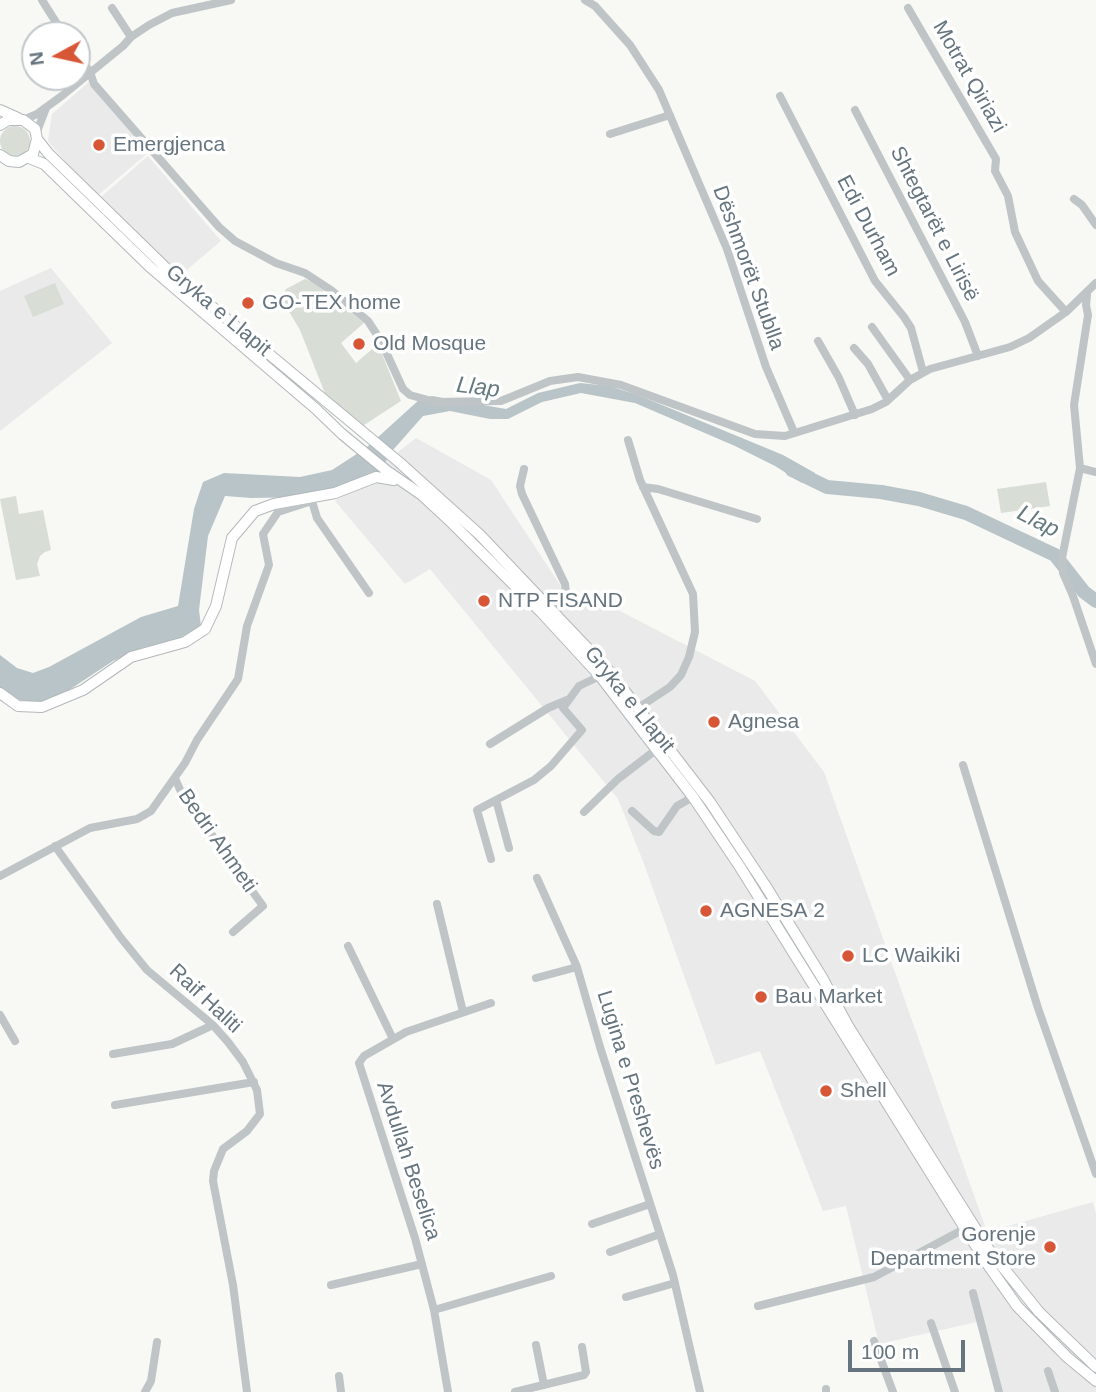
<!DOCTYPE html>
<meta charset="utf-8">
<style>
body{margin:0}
#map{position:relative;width:1096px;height:1392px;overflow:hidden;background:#f8f8f5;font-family:Arial,sans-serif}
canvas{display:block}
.north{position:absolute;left:21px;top:21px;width:70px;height:70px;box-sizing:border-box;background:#fff;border:2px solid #c1c7cb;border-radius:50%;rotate:262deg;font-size:19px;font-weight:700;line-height:28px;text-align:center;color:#65747e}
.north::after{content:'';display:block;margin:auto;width:24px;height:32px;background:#d75636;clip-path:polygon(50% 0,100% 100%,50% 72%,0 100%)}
.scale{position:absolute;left:848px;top:1340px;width:117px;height:32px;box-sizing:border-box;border:4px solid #65747e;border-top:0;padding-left:9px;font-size:21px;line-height:24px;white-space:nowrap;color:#65747e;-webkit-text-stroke:5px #fff;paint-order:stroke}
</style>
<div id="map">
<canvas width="1096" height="1392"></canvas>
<div class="north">N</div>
<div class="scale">100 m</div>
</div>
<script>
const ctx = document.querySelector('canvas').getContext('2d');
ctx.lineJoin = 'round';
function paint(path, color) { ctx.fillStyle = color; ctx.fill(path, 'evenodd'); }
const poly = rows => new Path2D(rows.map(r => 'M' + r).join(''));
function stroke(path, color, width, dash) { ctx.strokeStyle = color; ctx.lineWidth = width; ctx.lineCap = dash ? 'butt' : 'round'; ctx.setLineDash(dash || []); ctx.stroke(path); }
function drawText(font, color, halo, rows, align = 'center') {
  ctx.font = font + ' Arial,sans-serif'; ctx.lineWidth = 7; ctx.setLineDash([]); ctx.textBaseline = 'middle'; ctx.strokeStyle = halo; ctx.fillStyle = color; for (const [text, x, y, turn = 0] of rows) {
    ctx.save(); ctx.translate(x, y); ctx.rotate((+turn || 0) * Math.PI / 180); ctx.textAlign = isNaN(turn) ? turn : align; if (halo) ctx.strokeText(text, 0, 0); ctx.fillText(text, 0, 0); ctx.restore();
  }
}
const built = poly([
 [90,81,150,151,96,197,48,141,52,114],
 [148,156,221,241,177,278,101,197],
 [51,268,112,343,0,431,0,291],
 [416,438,491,480,568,597,591,596,755,681,824,772,987,1232,1093,1202,1096,1214,1096,1392,1000,1392,981,1321,879,1344,846,1206,823,1211,760,1051,716,1065,643,861,618,799,430,569,405,584,335,501]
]);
const green = poly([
 '0 141a15 15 0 1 1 30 0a15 15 0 1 1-30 0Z',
 [305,279,317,284,364,323,341,343,356,363,378,344,401,401,361,427,328,401,300,330,281,298,286,289],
 [55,283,64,304,33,317,24,296],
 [1046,482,1050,506,1001,513,997,489],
 [16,496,19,514,43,510,51,550,45,552,40,556,37,564,40,576,16,580,0,499]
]);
const water = poly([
 [580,383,609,386,638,395,783,455,815,473,802,483,775,466,735,446,635,403,581,393,542,402,508,419,490,419,450,411,423,416,393,450,380,471,342,490,310,497,251,498,225,496,208,536,199,610,201,626,178,639,142,648,113,661,60,696,35,703,20,700,0,690,0,655,17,668,33,673,49,667,141,617,178,606,194,509,203,482,224,473,300,477,332,470,366,448,420,399,432,396,506,409,538,393]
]);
const river = poly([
 [792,470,827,487,881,492,919,499,966,513,1055,555,1084,592,1096,601]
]);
const minor = poly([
 [42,0,64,35],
 [585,0,595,6,630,45,659,90,727,249,766,367,794,432],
 [112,8,131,37],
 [908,8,996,159,995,171,1008,196,1015,232,1038,281,1066,312],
 [77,53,90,72,94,84,219,227,235,241,276,263,305,273,331,290,368,321,381,341,403,389,410,395,435,402,501,401,550,381,578,377,621,385,755,434,785,436,872,409,886,402,910,380,930,369,1010,347,1029,338,1066,312,1096,283],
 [780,96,875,281,904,317,911,328,923,372],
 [855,110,965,322,978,356],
 [23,120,37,114,63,95,123,46,131,37,149,25,172,13,231,0],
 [36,134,46,108],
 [610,134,670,115],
 [1074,199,1082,205,1096,225],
 [1087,295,1086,305,1088,315,1074,405,1080,468,1062,558,1063,573,1073,596,1096,664],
 [872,327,910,380],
 [818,341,839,378,855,415],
 [854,348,868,364,888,400],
 [628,440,640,480,693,594,695,632,689,657,681,675,670,687,638,708],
 [1080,468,1096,472],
 [524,469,520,486,522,494,565,584,567,601,558,609,549,608],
 [643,487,658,489,757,519],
 [490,744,548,708,567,700],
 [963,765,1038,1008,1096,1174],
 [175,778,181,792,263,906,233,932],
 [496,800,509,848],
 [632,811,654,831,659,832,677,806,693,797],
 [584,812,618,779,657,749],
 [55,846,121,938,147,970,213,1025,228,1042,243,1062,257,1090,260,1114,247,1131,223,1149,214,1171,213,1181,233,1285,247,1392],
 [491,859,477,810,534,780,551,766,582,730,563,708,579,686,600,676],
 [0,876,90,828,137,819,151,811,185,763,197,740,238,679,247,626,269,565,263,534,278,512,312,501,317,518,369,593],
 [537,878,577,967,600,1047,673,1275,700,1392],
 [437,904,463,1012],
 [348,946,393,1039],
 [536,978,577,967],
 [0,1015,15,1041],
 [113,1054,172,1044,213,1025],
 [115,1105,254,1082],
 [592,1224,650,1204],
 [610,1252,660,1234],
 [331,1285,422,1264],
 [973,1293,999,1392],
 [626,1297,675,1283],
 [758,1306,874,1277,964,1229],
 [434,1310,551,1276],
 [931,1323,955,1392],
 [874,1341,893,1392],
 [536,1345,544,1385],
 [1048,1371,1055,1392],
 [339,1376,341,1392],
 [826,1389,826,1392],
 [145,1392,151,1381,157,1342],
 [448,1392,434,1310,415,1238,359,1063,364,1056,406,1032,491,1003],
 [515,1392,584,1375,586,1372,582,1347]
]);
const major = poly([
 [0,110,18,118],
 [0,125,8,120,23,120,35,129,37,139,33,154,19,162,9,161,0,155],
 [37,139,48,153,168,270,399,462,480,535,610,672,710,802,765,885,823,979,848,1026,989,1250,1039,1312,1096,1367],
 [29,158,44,164,150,267,316,409,342,434,387,471,422,495,450,521,542,613,600,676,693,797,740,867,986,1262,1017,1306,1067,1357,1096,1381],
 [0,693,18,706,42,707,83,690,131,657,185,642,205,629,216,606,232,538,255,511,274,504,335,493,376,477,394,480]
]);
const markers = [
 [99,145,7,"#d75636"],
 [248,303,7,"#d75636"],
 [359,344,7,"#d75636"],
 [484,601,7,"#d75636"],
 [714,722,7,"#d75636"],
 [706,911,7,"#d75636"],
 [848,956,7,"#d75636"],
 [761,997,7,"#d75636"],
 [826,1091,7,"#d75636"],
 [1050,1247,7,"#d75636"]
];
const streetNames = [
 ["Motrat Qiriazi",969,77,60],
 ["Shtegtarët e Lirisë",934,224,63],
 ["Edi Durham",868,226,62],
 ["Dëshmorët Stublla",748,268,70],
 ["Gryka e Llapit",218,311,40],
 ["Gryka e Llapit",629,700,51],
 ["Bedri Ahmeti",217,841,55],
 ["Raif Haliti",205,999,43],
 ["Lugina e Preshevës",630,1080,73],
 ["Avdullah Beselica",408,1161,72]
];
const poiNames = [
 ["Emergjenca",113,145],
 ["GO-TEX home",262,303],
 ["Old Mosque",373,344],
 ["NTP FISAND",498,601],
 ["Agnesa",728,722],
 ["AGNESA 2",720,911],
 ["LC Waikiki",862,956],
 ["Bau Market",775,997],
 ["Shell",840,1091],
 ["Gorenje",1036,1235,"right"],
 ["Department Store",1036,1259,"right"]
];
const waterNames = [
 ["Llap",478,388,7],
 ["Llap",1038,522,27]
];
paint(built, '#e9eae9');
paint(green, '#d8ddd5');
paint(water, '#b8c4c7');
stroke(river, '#b8c4c7', 14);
stroke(major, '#b3b8bb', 12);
stroke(minor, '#bfc4c7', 8);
stroke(major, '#fff', 10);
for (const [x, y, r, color] of markers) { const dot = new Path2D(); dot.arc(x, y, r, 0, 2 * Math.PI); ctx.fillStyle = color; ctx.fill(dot); stroke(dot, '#fff', 2.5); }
drawText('21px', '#65747e', '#fff', streetNames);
drawText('21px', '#65747e', '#fff', poiNames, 'left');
drawText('italic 23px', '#657a7f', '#fff', waterNames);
</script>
